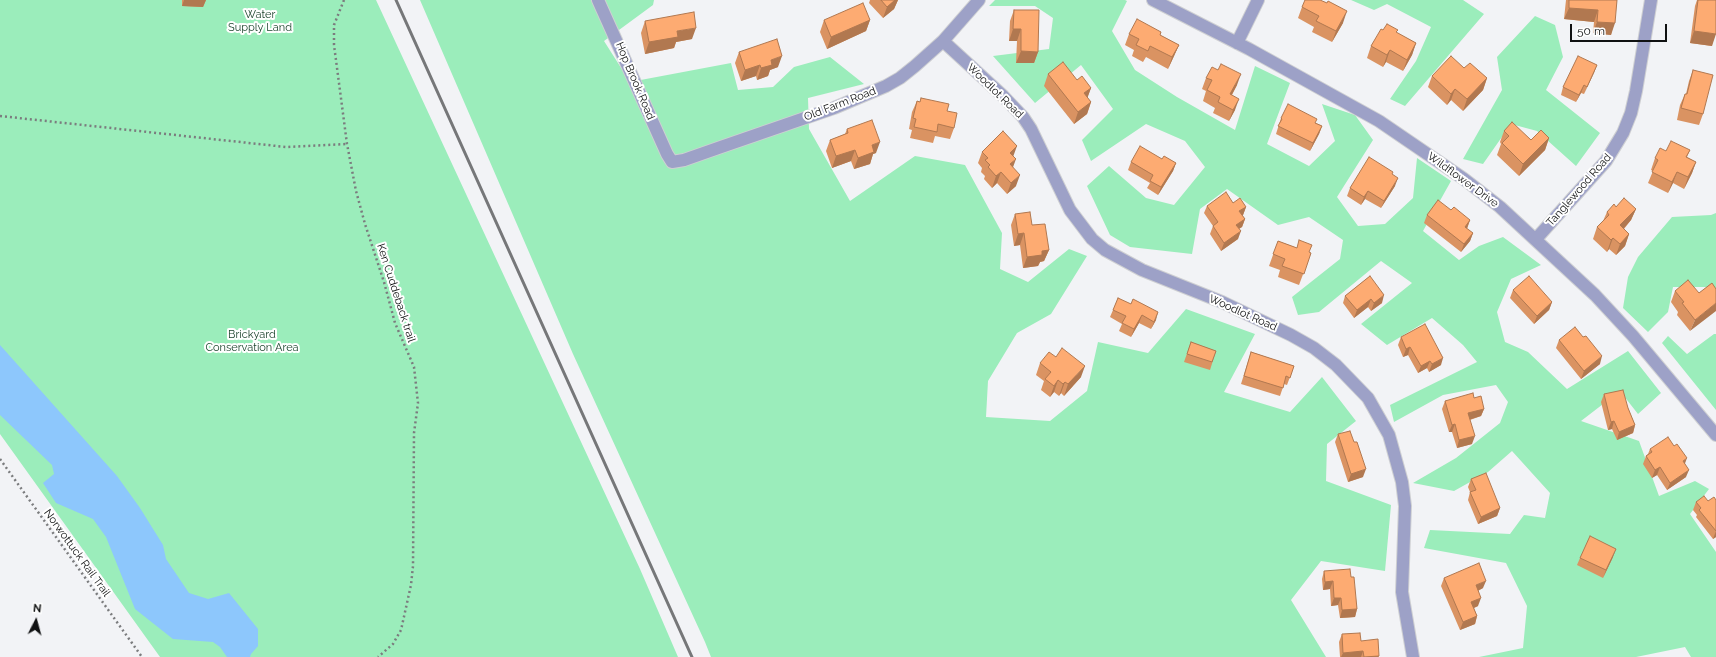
<!DOCTYPE html>
<style>
body{margin:0}
#map{position:relative;width:1716px;height:657px;overflow:hidden;background:#f2f3f6;font-family:Raleway,sans-serif}
canvas{display:block}
.north{position:absolute;left:16px;top:601px;width:40px;height:40px;-webkit-text-stroke:3px #fff;paint-order:stroke;rotate:6deg;font-size:11px;font-weight:700;line-height:16px;text-align:center;color:#101112}
.north::after{content:'';display:block;margin:auto;width:14px;height:18px;background:#101112;clip-path:polygon(50% 0,100% 100%,50% 72%,0 100%)}
.scale{position:absolute;left:1570px;top:24px;width:97px;height:18px;box-sizing:border-box;border:2px solid #101112;border-top:0;padding-left:5px;font-size:12px;line-height:14px;white-space:nowrap;color:#101112;-webkit-text-stroke:3px #fff;paint-order:stroke}
</style>
<div id="map">
<canvas width="1716" height="657"></canvas>
<div class="north">N</div>
<div class="scale">50 m</div>
</div>
<script>
const ctx = document.querySelector('canvas').getContext('2d');
ctx.lineJoin = 'round';
function paint(path, color) { ctx.fillStyle = color; ctx.fill(path, 'evenodd'); }
const poly = rows => new Path2D(rows.map(r => 'M' + r).join(''));
function stroke(path, color, width, dash) { ctx.strokeStyle = color; ctx.lineWidth = width; ctx.lineCap = dash ? 'butt' : 'round'; ctx.setLineDash(dash || []); ctx.stroke(path); }
function drawText(font, color, halo, rows, align = 'center') {
  ctx.font = font + ' Raleway,sans-serif'; ctx.lineWidth = 4; ctx.setLineDash([]); ctx.textBaseline = 'middle'; ctx.strokeStyle = halo; ctx.fillStyle = color; for (const [text, x, y, turn = 0] of rows) {
    ctx.save(); ctx.translate(x, y); ctx.rotate((+turn || 0) * Math.PI / 180); ctx.textAlign = isNaN(turn) ? turn : align; if (halo) ctx.strokeText(text, 0, 0); ctx.fillText(text, 0, 0); ctx.restore();
  }
}
const green = poly([
 [0,0,376,0,640,569,678,657,160,657,0,434],
 [420,0,654,0,653,5,604,41,630,82,731,63,738,90,773,87,794,67,830,57,864,84,808,98,809,129,850,201,915,156,965,165,1002,233,1000,269,1028,282,1069,249,1087,256,1051,314,1017,333,988,381,986,417,1050,421,1087,391,1098,342,1148,353,1186,309,1255,334,1224,392,1290,412,1322,377,1356,421,1327,444,1326,481,1391,505,1385,571,1321,561,1291,600,1326,657,711,657,705,642,573,354],
 [995,0,1125,0,1127,1,1112,31,1135,70,1177,97,1235,130,1255,66,1290,83,1267,144,1309,166,1335,141,1322,104,1355,115,1373,140,1337,197,1358,226,1385,224,1413,198,1417,158,1451,181,1423,231,1459,260,1479,246,1503,237,1541,265,1511,279,1497,312,1505,342,1528,352,1567,389,1628,351,1661,393,1638,414,1620,391,1581,421,1639,441,1659,496,1695,481,1709,489,1690,514,1716,552,1716,657,1691,657,1685,647,1636,657,1479,657,1523,648,1527,606,1506,563,1424,548,1430,530,1510,534,1524,515,1545,518,1550,493,1512,451,1488,472,1454,491,1413,483,1456,458,1500,423,1508,402,1496,385,1443,395,1394,422,1390,405,1477,362,1463,345,1432,318,1387,345,1361,324,1412,283,1381,261,1319,312,1298,315,1292,297,1340,259,1343,240,1309,217,1278,225,1227,189,1200,209,1192,254,1130,247,1110,235,1087,186,1109,166,1146,198,1174,205,1205,167,1185,141,1146,124,1091,161,1082,140,1113,109,1081,65,1035,103,993,56,1049,49,1053,18,1035,6,989,6],
 [1351,0,1463,0,1484,14,1405,106,1390,99,1416,61,1431,27,1387,4,1374,10],
 [1535,16,1555,25,1563,57,1546,90,1600,133,1576,166,1537,131,1511,124,1483,164,1463,159,1502,90,1497,57],
 [1716,213,1716,295,1709,287,1673,287,1668,312,1648,332,1623,308,1628,277,1638,257,1672,217,1711,215],
 [1714,334,1716,334,1716,410,1662,343,1668,336,1687,354]
]);
const water = poly([
 [0,345,117,476,140,508,163,545,166,559,189,593,208,599,229,593,258,629,258,646,251,654,250,657,227,657,220,647,213,642,173,639,135,609,106,537,93,519,56,503,43,483,54,474,52,465,0,415]
]);
const path = poly([
 [344,0,334,25,334,45,347,144,356,191,365,224,384,282,395,323,414,367,418,403,414,433,413,566,411,585,401,630,393,644,378,657],
 [0,116,286,147,347,144],
 [0,459,142,657]
]);
const street = poly([
 [598,0,667,154,672,162,684,160,721,147,834,108,886,86,900,78,915,66,943,41,979,0],
 [1153,0,1249,49,1379,121,1464,179,1500,207,1595,295,1633,336,1716,435],
 [943,41,1003,96,1023,117,1031,129,1070,210,1092,239,1105,250,1142,270,1222,302,1291,335,1314,348,1336,365,1368,398,1389,435,1402,482,1405,506,1402,592,1413,657],
 [1237,43,1258,0],
 [1536,239,1606,161,1623,133,1631,113,1636,91,1651,0]
]);
const rail = poly([
 [396,0,692,657]
]);
const wall = poly([
 [182,0,206,0,203,7,182,6],
 [870,0,898,0,894,9,883,18,869,3],
 [1566,0,1617,0,1611,35,1593,33,1594,22,1564,19],
 [1697,0,1716,0,1712,46,1690,43,1695,6],
 [1327,3,1343,23,1332,42,1312,32,1314,27,1298,18,1302,7],
 [1014,10,1038,52,1034,63,1016,63,1017,41,1009,41,1010,21],
 [824,20,870,20,866,31,827,49,820,32],
 [645,21,692,39,676,42,674,48,645,54,641,33],
 [1383,30,1397,33,1416,43,1412,55,1403,71,1386,62,1383,67,1367,58,1371,46],
 [1161,32,1160,35,1179,45,1174,56,1168,69,1146,57,1143,62,1132,56,1134,50,1125,45,1129,34],
 [739,52,778,67,770,70,768,76,757,80,756,76,741,81,735,63],
 [1597,65,1584,94,1581,93,1576,102,1561,95,1563,87],
 [1464,68,1487,78,1483,90,1463,111,1451,100,1447,105,1428,87,1432,76],
 [1693,70,1703,114,1699,125,1677,120,1680,105,1685,94,1686,94,1689,81],
 [1048,74,1077,80,1091,88,1087,98,1091,102,1087,114,1074,124,1044,86],
 [1206,78,1237,85,1232,95,1235,110,1229,121,1213,113,1215,108,1203,101,1206,91,1202,89],
 [921,98,947,111,954,128,950,139,935,136,933,143,910,138,912,130,909,129,912,112,917,101,920,102],
 [1281,118,1316,123,1322,126,1319,134,1310,151,1276,134],
 [847,129,876,153,873,154,870,164,854,169,851,161,832,168,826,151,830,140,845,134],
 [1504,131,1531,140,1549,138,1545,150,1519,176,1497,155,1501,144,1500,142],
 [1690,150,1687,157,1696,162,1692,173,1684,189,1673,183,1668,193,1648,183,1653,171,1651,170,1655,158,1666,151],
 [982,152,1013,157,1013,167,1016,186,1007,194,997,183,992,188,984,179,985,176,981,172,982,168,978,163],
 [1162,159,1176,163,1173,171,1158,195,1147,188,1150,183,1128,170,1131,162],
 [1392,174,1395,186,1381,208,1365,199,1361,205,1347,196,1350,188],
 [1233,203,1246,207,1243,215,1242,215,1245,219,1242,227,1239,229,1238,239,1221,251,1210,234,1213,226,1204,213,1207,206],
 [1616,207,1636,209,1631,220,1624,229,1629,234,1625,246,1616,255,1609,249,1607,252,1593,239,1597,227,1603,221,1607,212],
 [1451,210,1470,220,1467,229,1473,233,1470,241,1461,252,1424,223,1427,215],
 [1015,214,1032,225,1049,250,1044,261,1040,262,1038,266,1023,268,1020,245,1014,246,1011,225],
 [1278,241,1311,253,1299,285,1278,277,1280,270,1269,266],
 [1370,276,1382,303,1371,311,1368,307,1354,318,1343,303,1345,296],
 [1712,283,1690,331,1677,315,1678,312,1671,302,1675,291,1699,293],
 [1513,290,1552,302,1549,310,1534,324,1510,298],
 [1118,298,1156,320,1151,329,1139,323,1131,337,1119,331,1122,324,1110,317,1113,310],
 [1401,337,1441,365,1429,372,1427,368,1418,373,1408,355,1403,357,1398,345],
 [1559,340,1600,364,1581,379,1556,348],
 [1191,342,1216,351,1210,370,1184,362],
 [1251,352,1294,366,1287,385,1284,384,1280,396,1241,384],
 [1040,363,1081,377,1064,396,1061,393,1059,396,1054,392,1050,397,1041,390,1044,381,1036,375],
 [1604,394,1628,408,1635,425,1633,433,1617,440,1612,429,1608,430,1601,402],
 [1474,398,1484,409,1481,416,1470,420,1472,444,1457,448,1452,432,1449,432,1442,409,1445,401],
 [1338,434,1354,442,1363,477,1348,482,1335,442],
 [1650,449,1685,464,1686,477,1667,490,1657,475,1652,478,1643,464,1646,456,1648,454],
 [1471,479,1500,508,1497,516,1478,524,1468,500,1470,492,1468,487],
 [1716,500,1716,537,1713,539,1696,517,1697,515,1693,510,1696,502],
 [1613,557,1603,578,1577,565,1580,558],
 [1324,571,1351,577,1357,609,1355,617,1340,618,1338,605,1331,606,1330,589,1323,590,1322,579],
 [1444,578,1483,588,1478,591,1478,606,1474,608,1477,616,1475,624,1460,630,1441,586],
 [1342,634,1361,641,1379,656,1378,657,1340,657,1339,642]
]);
const shadedWall = poly([
 [184,0,206,0,203,7,182,6],
 [893,0,898,0,894,9,883,18,887,7],
 [1569,8,1598,10,1594,22,1564,19],
 [1347,11,1343,23,1332,42,1336,31],
 [870,20,866,31,827,49,831,37],
 [1597,22,1615,23,1611,35,1593,33],
 [696,28,692,39,676,42,674,48,645,54,649,42,677,31],
 [1013,29,1021,29,1017,41,1009,41],
 [1694,31,1716,34,1712,46,1690,43],
 [1416,43,1412,55,1403,71,1407,60],
 [1179,45,1174,56,1168,69,1172,57],
 [1390,50,1386,62,1383,67,1387,55],
 [1021,51,1038,52,1034,63,1016,63],
 [782,56,778,67,770,70,768,76,757,80,761,68,771,60],
 [760,65,756,76,741,81,745,70],
 [1597,65,1594,73,1584,94,1587,87],
 [1241,74,1237,85,1226,105,1230,94],
 [1487,78,1483,90,1463,111,1467,99],
 [1584,85,1581,93,1576,102,1579,95],
 [1091,88,1087,99,1084,93],
 [1455,89,1451,100,1447,105,1451,94],
 [1239,99,1235,110,1229,121,1233,110],
 [1091,102,1087,114,1074,124,1078,112],
 [1322,126,1319,134,1310,151,1313,143],
 [1549,138,1545,150,1519,176,1523,164],
 [880,142,876,153,873,154,870,164,854,169,858,158,872,145],
 [1017,146,1013,157,1010,153],
 [855,150,851,161,832,168,836,156],
 [1016,159,1012,170,1010,164],
 [1696,162,1692,173,1684,189,1688,177],
 [1176,163,1173,171,1158,195,1161,187],
 [1001,172,997,183,992,188,996,176],
 [1677,172,1673,183,1668,193,1672,182],
 [1020,175,1016,186,1007,194,1011,183],
 [1398,178,1395,186,1381,208,1384,201],
 [1368,191,1365,199,1361,205,1364,197],
 [1246,207,1243,215,1236,219,1239,211],
 [1636,209,1631,220,1616,237,1620,225],
 [1245,219,1242,227,1233,232,1236,225],
 [1470,220,1467,228,1462,235,1465,227],
 [1241,231,1238,239,1221,251,1224,243],
 [1024,233,1020,245,1014,246,1018,234],
 [1473,233,1470,241,1461,252,1464,244],
 [1629,234,1625,246,1616,255,1620,244],
 [1613,238,1609,249,1607,252,1611,240],
 [1049,250,1044,261,1040,262,1038,266,1023,268,1027,257,1042,251],
 [1384,295,1382,303,1371,311,1374,303],
 [1371,299,1368,307,1354,318,1357,310],
 [1552,302,1549,310,1534,324,1537,316],
 [1716,303,1716,311,1690,331,1695,320],
 [1158,312,1156,320,1151,329,1154,322],
 [1142,315,1139,323,1131,337,1134,329],
 [1410,347,1408,355,1403,357,1406,349],
 [1602,356,1600,364,1581,379,1584,371],
 [1443,358,1441,365,1429,372,1432,364],
 [1430,361,1427,368,1418,373,1421,366],
 [1085,366,1081,377,1064,396,1068,384],
 [1058,380,1054,392,1050,397,1054,386],
 [1065,382,1061,393,1059,396,1063,384],
 [1484,409,1481,416,1465,421,1468,413],
 [1614,421,1612,429,1608,430,1611,422],
 [1455,424,1452,432,1449,432,1452,425],
 [1635,425,1633,433,1617,440,1619,432],
 [1475,436,1472,444,1457,448,1459,440],
 [1687,458,1684,466,1683,461],
 [1660,467,1657,475,1652,478,1655,470],
 [1366,469,1363,477,1348,482,1351,474],
 [1689,470,1686,477,1667,490,1670,483],
 [1500,508,1497,516,1478,524,1481,517],
 [1716,531,1716,537,1713,539],
 [1616,549,1613,557,1603,578,1606,570],
 [1333,581,1330,589,1323,590,1325,582],
 [1486,581,1483,588,1473,593,1476,585],
 [1334,598,1341,598,1338,605,1331,606],
 [1481,598,1478,606,1469,610,1471,602],
 [1357,609,1355,617,1340,618,1342,610],
 [1477,616,1475,624,1460,630,1463,622],
 [1363,651,1361,657,1341,657,1343,653],
 [1379,656,1378,657,1364,657]
]);
const building = poly([
 [881,0,895,0,887,7,881,0],
 [1305,0,1320,0,1327,3,1328,1,1347,11,1336,31,1316,21,1319,16,1302,7,1305,0],
 [1569,0,1617,0,1615,23,1597,22,1598,10,1569,8,1569,0],
 [1698,0,1716,0,1716,34,1694,31,1698,0],
 [863,3,870,20,831,37,824,20,863,3],
 [1014,10,1039,10,1038,52,1021,51,1021,29,1013,29,1014,10],
 [694,12,696,28,677,31,678,37,649,42,645,21,694,12],
 [1137,19,1161,32,1160,35,1179,45,1172,57,1150,46,1148,51,1136,45,1139,39,1129,34,1137,19],
 [1387,24,1398,30,1396,32,1416,43,1407,60,1390,50,1387,55,1371,46,1381,29,1383,30,1387,24],
 [777,39,782,56,771,60,772,65,761,68,760,65,745,70,739,52,777,39],
 [1451,56,1464,68,1470,63,1487,78,1467,99,1455,89,1451,94,1432,76,1451,56],
 [1578,56,1597,65,1587,87,1584,85,1579,95,1563,87,1578,56],
 [1063,62,1077,80,1082,76,1091,88,1084,93,1091,102,1078,112,1048,74,1063,62],
 [1221,64,1241,74,1230,94,1239,99,1233,110,1218,102,1220,97,1207,90,1212,80,1206,78,1212,67,1218,70,1221,64],
 [1693,70,1713,75,1703,114,1681,108,1685,94,1687,94,1693,70],
 [921,98,949,104,947,111,957,113,954,128,938,124,937,132,914,127,916,119,913,118,917,101,920,102,921,98],
 [1288,104,1317,119,1315,123,1322,126,1313,143,1278,126,1282,119,1281,118,1288,104],
 [872,120,880,142,872,145,874,152,858,158,855,150,836,156,830,140,848,133,847,129,872,120],
 [1512,122,1531,140,1541,130,1549,138,1523,164,1502,143,1509,136,1504,131,1512,122],
 [1003,131,1017,146,1010,153,1016,159,1010,164,1020,175,1011,183,1001,172,996,176,988,167,990,165,985,160,988,158,982,152,1003,131],
 [1671,141,1690,150,1686,157,1696,162,1688,177,1677,172,1672,182,1652,172,1658,160,1655,158,1660,148,1666,151,1671,141],
 [1140,146,1162,159,1164,156,1176,163,1161,187,1150,181,1153,175,1131,162,1140,146],
 [1369,157,1393,172,1392,174,1398,178,1384,201,1368,191,1364,197,1350,188,1369,157],
 [1226,192,1233,203,1240,198,1246,207,1239,211,1245,219,1236,225,1241,231,1224,243,1213,226,1218,222,1207,206,1226,192],
 [1624,198,1636,209,1620,225,1629,234,1620,244,1613,238,1611,240,1597,227,1609,215,1607,212,1614,204,1616,207,1624,198],
 [1438,200,1451,210,1454,207,1470,220,1465,227,1473,233,1464,244,1427,215,1438,200],
 [1030,212,1032,225,1045,224,1049,250,1042,251,1042,255,1027,257,1024,233,1018,234,1015,214,1030,212],
 [1299,240,1312,245,1309,252,1311,253,1304,274,1282,266,1285,259,1273,254,1278,241,1297,248,1299,240],
 [1370,276,1384,295,1374,303,1371,299,1357,310,1345,296,1370,276],
 [1529,276,1552,302,1537,316,1513,290,1529,276],
 [1688,280,1699,293,1712,283,1716,289,1716,303,1695,320,1682,303,1684,302,1675,291,1688,280],
 [1118,298,1131,304,1133,299,1158,312,1154,322,1142,315,1134,329,1122,323,1126,316,1113,310,1118,298],
 [1425,324,1443,358,1432,364,1430,361,1421,366,1410,347,1406,349,1401,337,1425,324],
 [1575,327,1583,337,1586,336,1602,356,1584,371,1559,340,1575,327],
 [1191,342,1216,351,1212,362,1187,354,1191,342],
 [1062,348,1085,366,1068,384,1065,382,1063,384,1058,380,1054,386,1045,379,1051,372,1040,363,1049,352,1056,357,1062,348],
 [1251,352,1294,366,1290,378,1286,376,1283,388,1244,376,1251,352],
 [1623,390,1628,408,1635,425,1619,432,1614,421,1611,422,1604,394,1623,390],
 [1473,393,1474,398,1481,396,1484,409,1468,413,1475,436,1459,440,1455,424,1452,425,1445,401,1473,393],
 [1350,431,1354,442,1357,442,1366,469,1351,474,1338,434,1350,431],
 [1668,437,1674,446,1677,444,1687,458,1683,461,1689,470,1670,483,1660,467,1655,470,1646,456,1652,452,1650,449,1668,437],
 [1486,473,1500,508,1481,517,1470,492,1476,490,1471,479,1486,473],
 [1704,496,1708,501,1714,497,1716,500,1716,531,1699,510,1701,508,1696,502,1704,496],
 [1590,536,1616,549,1606,570,1580,558,1590,536],
 [1479,563,1486,581,1476,585,1481,598,1471,602,1477,616,1463,622,1444,578,1479,563],
 [1350,569,1351,577,1354,577,1357,609,1342,610,1341,598,1334,598,1333,581,1325,582,1324,571,1350,569],
 [1360,633,1361,641,1378,639,1379,656,1364,657,1363,651,1343,653,1342,634,1360,633]
]);
const parkNames = [
 ["Water",260,15],
 ["Supply Land",260,28],
 ["Brickyard",252,335],
 ["Conservation Area",252,348]
];
const streetNames = [
 ["Hop Brook Road",635,81,67],
 ["Woodlot Road",995,91,44],
 ["Old Farm Road",840,104,-21],
 ["Wildflower Drive",1463,180,36],
 ["Tanglewood Road",1579,190,-49],
 ["Ken Cuddeback trail",396,293,72],
 ["Woodlot Road",1243,313,24],
 ["Norwottuck Rail Trail",77,553,54]
];
paint(green, '#9bedbb');
paint(water, '#8dc7fc');
stroke(street, '#cecfd2', 14);
stroke(path, '#7b7c7e', 2.5, [2, 3]);
stroke(street, '#9da1c7', 12);
stroke(rail, '#767779', 3);
paint(wall, '#da9362');
paint(shadedWall, '#b17850');
paint(building, '#fdab72');
stroke(building, '#b17850', 1);
drawText('11px', '#1c442d', '#fff', parkNames);
drawText('11px', '#101112', '#fff', streetNames);
</script>
